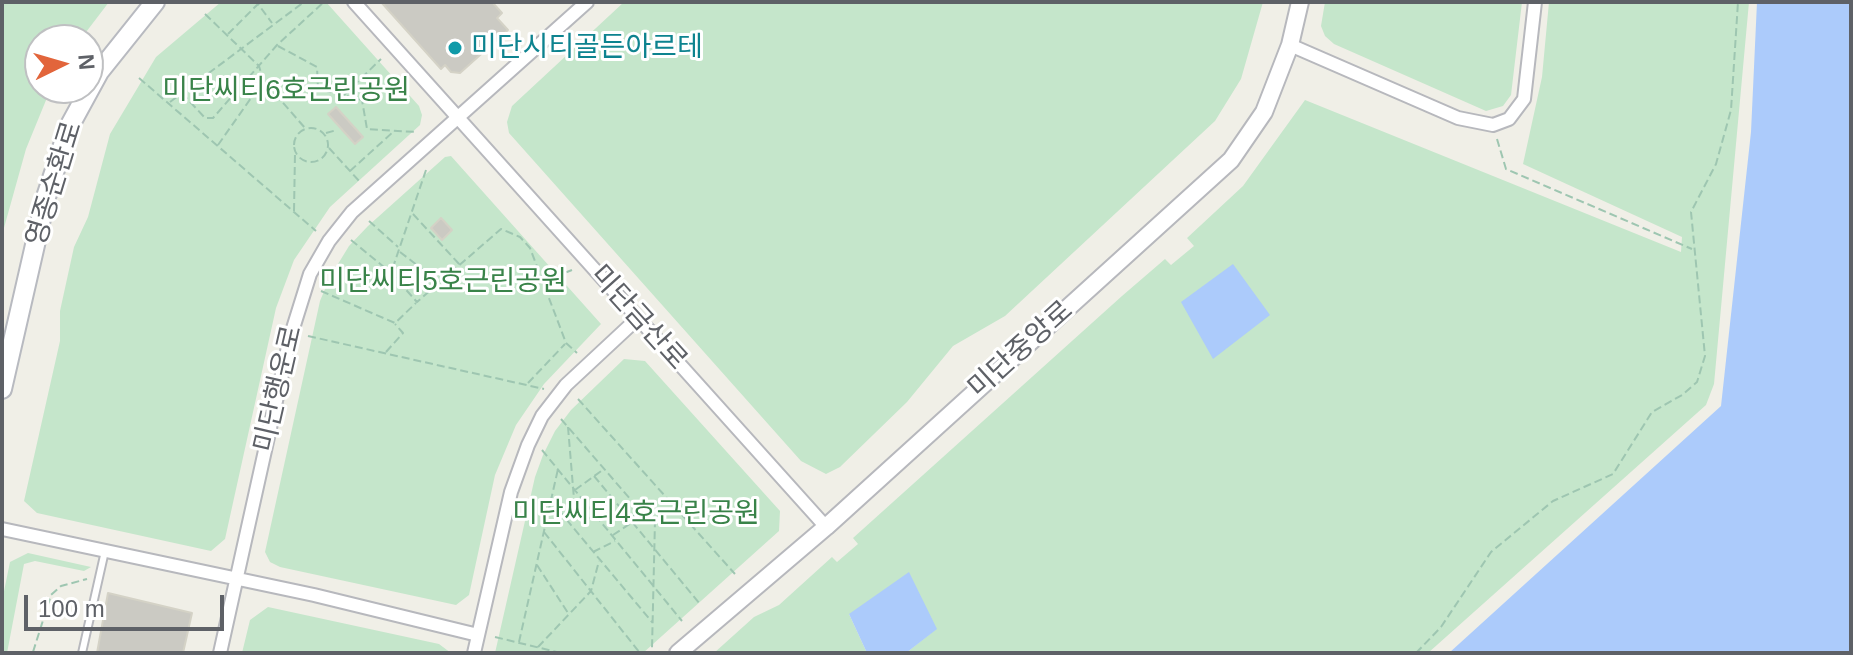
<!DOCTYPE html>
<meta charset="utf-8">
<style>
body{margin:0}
#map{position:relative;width:1853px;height:655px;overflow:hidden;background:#f0efe7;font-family:Arial,sans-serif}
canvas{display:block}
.frame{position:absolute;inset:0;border:4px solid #5e6167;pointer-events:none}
.north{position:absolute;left:24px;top:24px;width:80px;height:80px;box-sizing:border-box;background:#fff;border:2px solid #bfc0c2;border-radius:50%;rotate:85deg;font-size:22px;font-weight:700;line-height:32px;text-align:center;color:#5e6167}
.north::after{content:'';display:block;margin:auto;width:28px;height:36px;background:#e2653b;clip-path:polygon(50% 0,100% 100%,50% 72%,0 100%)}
.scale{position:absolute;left:24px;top:595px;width:200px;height:36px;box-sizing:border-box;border:4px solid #5e6167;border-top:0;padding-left:10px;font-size:24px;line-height:28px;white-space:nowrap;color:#5e6167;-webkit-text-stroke:6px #fff;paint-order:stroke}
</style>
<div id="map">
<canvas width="1853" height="655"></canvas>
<div class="frame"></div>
<div class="north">N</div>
<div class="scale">100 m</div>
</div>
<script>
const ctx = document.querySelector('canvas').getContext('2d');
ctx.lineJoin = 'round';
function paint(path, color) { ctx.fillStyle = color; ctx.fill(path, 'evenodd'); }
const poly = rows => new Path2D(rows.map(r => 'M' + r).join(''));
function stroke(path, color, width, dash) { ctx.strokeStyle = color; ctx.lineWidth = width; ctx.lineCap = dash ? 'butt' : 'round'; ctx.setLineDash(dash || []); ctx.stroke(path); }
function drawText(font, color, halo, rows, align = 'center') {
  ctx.font = font + ' Arial,"Noto Sans KR",sans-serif'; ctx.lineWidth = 6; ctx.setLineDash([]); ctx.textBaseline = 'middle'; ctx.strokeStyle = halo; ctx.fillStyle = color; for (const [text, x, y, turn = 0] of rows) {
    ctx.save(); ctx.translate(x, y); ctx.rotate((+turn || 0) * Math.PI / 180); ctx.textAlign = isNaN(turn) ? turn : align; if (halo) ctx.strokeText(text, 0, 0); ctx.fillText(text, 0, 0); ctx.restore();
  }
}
const green = poly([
 [2,2,109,2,80,40,40,40,40,88,51,88,26,149,2,235],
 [221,2,326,2,419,106,422,115,420,125,330,207,294,260,276,308,225,539,211,551,37,513,24,501,60,341,60,311,74,247,88,217,110,134,156,57],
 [624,2,1263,2,1241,79,1215,121,1005,316,953,346,907,402,840,467,826,474,801,461,509,133,507,122,512,106],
 [1325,2,1522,2,1511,95,1503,106,1486,111,1334,44,1325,36,1321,26],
 [1549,2,1749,2,1714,384,1706,405,1428,653,906,653,936,629,849,614,867,653,714,653,754,617,779,605,832,557,837,562,858,544,853,538,1122,296,1165,259,1171,265,1194,246,1187,238,1243,186,1305,100,1681,252,1682,237,1523,164,1542,77],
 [451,156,601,324,544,384,516,425,495,475,469,595,456,605,280,567,270,562,265,552,320,301,330,277,349,246,368,226,445,157],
 [624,359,645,361,780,511,779,531,643,653,495,653,535,477,543,455,555,431,571,410],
 [28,553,91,567,84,571,35,561,24,564,7,653,2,653,2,601,10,562],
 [268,607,439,644,451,653,242,653,250,620]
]);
const water = poly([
 [1757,2,1851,2,1851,653,1449,653,1721,406,1751,132],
 [1233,264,1270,315,1213,359,1181,302],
 [909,572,937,629,906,653,867,653,849,614]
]);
const building = poly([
 [381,2,492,2,502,13,497,18,508,30,460,73,451,72,445,65,441,69,381,2],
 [336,107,363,137,355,144,328,114,336,107],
 [441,218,452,230,442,240,431,228,441,218],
 [108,593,192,613,183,653,97,653,108,593]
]);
const path = poly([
 [205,14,259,66,263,80,305,128],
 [228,34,258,4,272,23],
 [278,46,317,67,318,89,362,100,367,129,416,132],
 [139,78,316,231],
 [182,93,205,118,213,118,277,45,324,2],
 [344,95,381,59],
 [170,102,304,2],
 '294 145a17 17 0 1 1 34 0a17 17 0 1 1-34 0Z',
 [326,133,337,130],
 [1497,139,1506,169,1692,249],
 [218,145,263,81],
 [329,148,360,182],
 [426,170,391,273,417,302,501,229,520,237,530,248,566,343,577,353],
 [350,171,393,132],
 [294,211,295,153],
 [413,214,460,265],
 [369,221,398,247],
 [351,240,390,272],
 [400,252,439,282],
 [544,281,572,270],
 [321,291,395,323,416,303],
 [308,336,544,389],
 [386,352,403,333,395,324],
 [528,383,565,344],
 [578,399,735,574],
 [561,419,644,515],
 [568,427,575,511,586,518,651,515,655,520,652,648],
 [542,450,682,621],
 [594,476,700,604],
 [575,490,604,469],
 [551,501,652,622],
 [544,532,640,653],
 [613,535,631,523],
 [593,552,615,541],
 [537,565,568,613],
 [495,637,561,653],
 [519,642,558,469],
 [538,647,591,591,599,561],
 [33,652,51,595,61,586,87,579],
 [1416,653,1441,627,1491,552,1553,501,1613,474,1652,412,1682,395,1697,382,1705,356,1691,212,1716,164,1731,110,1738,2]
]);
const service = poly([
 [82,653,105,551]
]);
const minor = poly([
 [354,2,826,527],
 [1290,45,1458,118,1493,125,1509,119,1524,99,1535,2],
 [2,529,314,595,478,635],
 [220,653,290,338,310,274,329,241,352,212,587,2],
 [474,653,511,492,528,445,542,416,566,385,638,318]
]);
const tertiary = poly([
 [678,653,826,527,1231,160,1264,112,1290,45,1300,2]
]);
const secondary = poly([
 [2,389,46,197,69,127,99,72,155,2]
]);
const markers = [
 [455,48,8,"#0f9aa8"]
];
const cultureNames = [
 ["미단시티골든아르테",471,48]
];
const parkNames = [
 ["미단씨티6호근린공원",286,91],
 ["미단씨티5호근린공원",443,282],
 ["미단씨티4호근린공원",636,514]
];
const streetNames = [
 ["영종순환로",55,184,-73],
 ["미단금산로",638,318,48],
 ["미단중앙로",1021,350,-42],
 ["미단행운로",279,389,-77]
];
paint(green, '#c5e6cb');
paint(water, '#accbfb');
paint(building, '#cbcac3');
stroke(building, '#d4d2c6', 2);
stroke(service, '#b7b8bd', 10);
stroke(minor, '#b7b8bd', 16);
stroke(tertiary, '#b7b8bd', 20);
stroke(secondary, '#b8bac0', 22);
stroke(path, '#9ec6b1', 2, [8, 4]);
stroke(service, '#fff', 6);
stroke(minor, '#fff', 12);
stroke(tertiary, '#fff', 16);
stroke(secondary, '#fff', 18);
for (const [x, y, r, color] of markers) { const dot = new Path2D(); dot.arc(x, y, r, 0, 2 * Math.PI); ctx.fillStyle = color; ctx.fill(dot); stroke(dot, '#fff', 3); }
drawText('28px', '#0d838f', '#fff', cultureNames, 'left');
drawText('28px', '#398349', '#fff', parkNames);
drawText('28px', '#5e6167', '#fff', streetNames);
</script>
